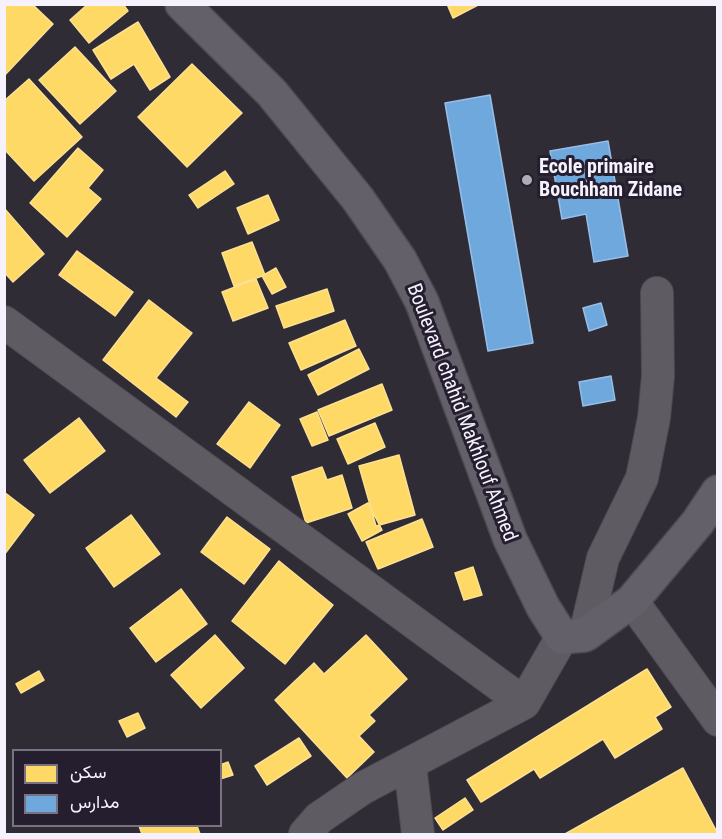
<!DOCTYPE html>
<meta charset="utf-8">
<style>
body{margin:0}
#map{position:relative;width:722px;height:839px;overflow:hidden;background:#2f2c35;font-family:"Roboto Condensed",Vazirmatn,sans-serif}
canvas{display:block}
.frame{position:absolute;inset:0;border:6px solid #f5f1fd;pointer-events:none}
.legend{position:absolute;left:12px;top:749px;width:210px;height:78px;box-sizing:border-box;background:#251e2f;border:2px solid #787281;margin:0;padding:8px 10px;list-style:none;font-size:18px;color:#f5f1fd}
.legend li{display:flex;align-items:center;gap:12px;height:30px}
.legend b{width:30px;border:2px solid #787281}
</style>
<div id="map">
<canvas width="722" height="839"></canvas>
<div class="frame"></div>
<ul class="legend">
<li><b style="height:16px;background:#ffd966"></b>سكن</li>
<li><b style="height:16px;background:#6fa8dc"></b>مدارس</li>
</ul>
</div>
<script>
const ctx = document.querySelector('canvas').getContext('2d');
ctx.lineJoin = 'round';
function paint(path, color) { ctx.fillStyle = color; ctx.fill(path, 'evenodd'); }
const poly = rows => new Path2D(rows.map(r => 'M' + r).join(''));
function stroke(path, color, width, dash) { ctx.strokeStyle = color; ctx.lineWidth = width; ctx.lineCap = dash ? 'butt' : 'round'; ctx.setLineDash(dash || []); ctx.stroke(path); }
function drawText(font, color, halo, rows, align = 'center') {
  ctx.font = font + ' "Roboto Condensed",sans-serif'; ctx.lineWidth = 6; ctx.setLineDash([]); ctx.textBaseline = 'middle'; ctx.strokeStyle = halo; ctx.fillStyle = color; for (const [text, x, y, turn = 0] of rows) {
    ctx.save(); ctx.translate(x, y); ctx.rotate((+turn || 0) * Math.PI / 180); ctx.textAlign = isNaN(turn) ? turn : align; if (halo) ctx.strokeText(text, 0, 0); ctx.fillText(text, 0, 0); ctx.restore();
  }
}
const homes = poly([
 [4,4,32,4,53,24,4,76,4,4],
 [88,4,123,4,128,11,89,43,70,20,88,4],
 [447,4,480,4,453,18,447,4],
 [138,22,170,77,150,90,134,64,111,79,93,50,138,22],
 [75,47,116,91,80,124,39,80,75,47],
 [192,64,242,113,187,167,138,117,192,64],
 [29,79,82,137,34,181,4,149,4,101,29,79],
 [78,148,103,170,88,188,101,199,67,237,30,203,78,148],
 [225,171,234,184,198,208,189,195,225,171],
 [268,195,279,220,248,234,237,208,268,195],
 [4,208,44,254,13,282,4,272,4,208],
 [252,242,265,275,234,286,222,253,252,242],
 [77,251,133,292,115,316,59,275,77,251],
 [276,268,286,287,272,294,262,276,276,268],
 [256,279,268,308,233,321,222,292,256,279],
 [327,289,334,311,284,328,276,306,327,289],
 [149,300,192,333,156,378,188,402,176,417,103,360,149,300],
 [345,320,356,346,301,370,289,343,345,320],
 [359,349,369,369,318,395,308,375,359,349],
 [382,384,392,410,329,436,318,410,382,384],
 [249,402,280,425,250,468,217,444,249,402],
 [317,412,328,440,312,446,300,419,317,412],
 [79,418,105,451,50,493,24,460,79,418],
 [375,423,385,447,348,464,337,439,375,423],
 [399,455,415,515,376,526,359,466,399,455],
 [322,467,327,480,342,475,352,508,306,523,292,477,322,467],
 [4,492,34,515,4,555,4,492],
 [368,503,382,530,362,541,348,514,368,503],
 [131,515,160,554,114,587,86,548,131,515],
 [227,517,270,549,244,584,201,552,227,517],
 [422,519,433,547,378,569,366,542,422,519],
 [279,561,333,605,285,664,232,621,279,561],
 [473,567,482,595,464,600,455,573,473,567],
 [181,589,207,624,156,662,130,628,181,589],
 [215,635,244,668,201,708,171,675,215,635],
 [366,635,407,679,369,715,375,721,359,736,374,752,347,778,275,700,314,663,324,674,366,635],
 [647,669,671,707,655,717,662,729,615,758,603,739,540,778,534,769,481,802,467,780,647,669],
 [39,671,44,680,21,693,16,684,39,671],
 [138,713,145,728,127,737,119,721,138,713],
 [299,738,311,756,267,785,255,766,299,738],
 [228,762,233,775,220,779,220,765,228,762],
 [683,768,718,834,565,834,683,768],
 [465,798,473,810,443,830,435,818,465,798],
 [139,826,197,826,200,834,142,834,139,826]
]);
const schools = poly([
 [490,95,533,343,488,351,445,103,490,95],
 [608,141,628,256,594,262,586,214,562,219,550,151,608,141],
 [601,303,607,325,589,331,583,308,601,303],
 [611,376,615,400,583,406,579,382,611,376]
]);
const street = poly([
 [4,322,524,703],
 [632,601,718,720],
 [585,635,603,558,642,478,654,418,658,376,657,293],
 [410,765,418,834],
 [305,834,319,818,363,788,524,703,562,637]
]);
const secondary = poly([
 [182,4,272,93,358,199,400,260,422,302,510,539,543,607,562,637,585,635,632,601,698,522,718,492]
]);
const markers = [
 [527,180,6,"#b0acb7"]
];
const poiNames = [
 ["Ecole primaire",539,168],
 ["Bouchham Zidane",539,191]
];
const streetNames = [
 ["Boulevard chahid Makhlouf Ahmed",461,413,69]
];
paint(homes, '#ffd966');
stroke(homes, '#fce093', 1.5);
paint(schools, '#6fa8dc');
stroke(schools, '#97bee6', 1.5);
stroke(street, '#4c4952', 34);
stroke(secondary, '#4c4952', 36);
stroke(street, '#5e5c62', 32);
stroke(secondary, '#64606a', 33);
for (const [x, y, r, color] of markers) { const dot = new Path2D(); dot.arc(x, y, r, 0, 2 * Math.PI); ctx.fillStyle = color; ctx.fill(dot); stroke(dot, '#251e2f', 2); }
drawText('bold 20px', '#f5f1fd', '#251e2f', poiNames, 'left');
drawText('20px', '#f5f1fd', '#251e2f', streetNames);
</script>
